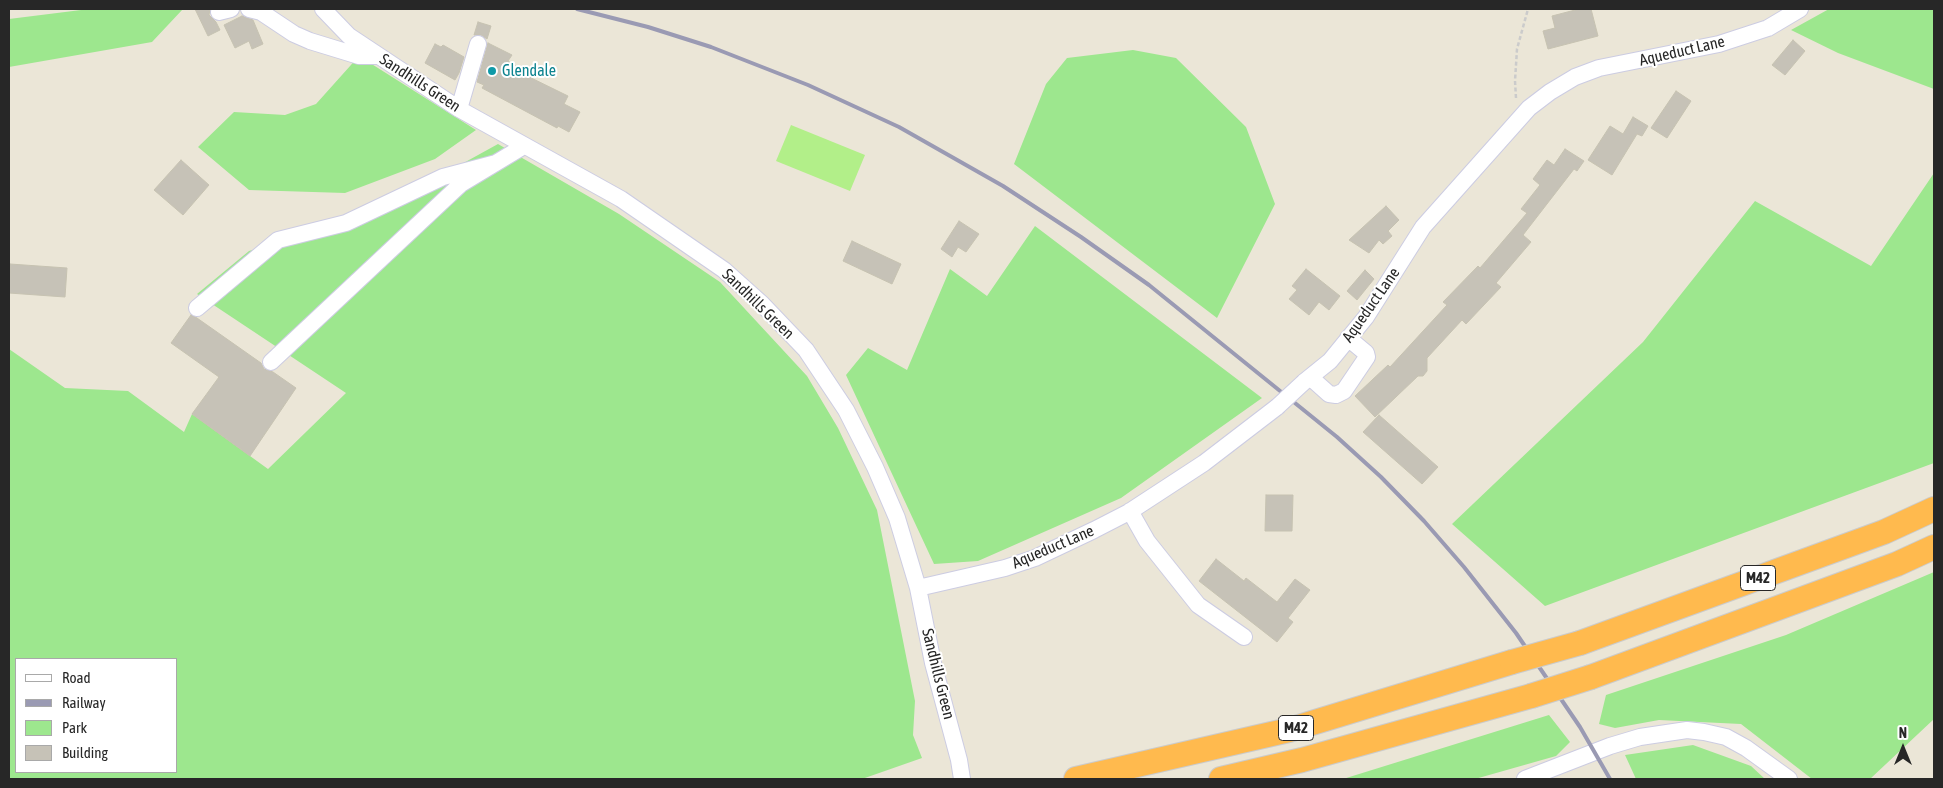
<!DOCTYPE html>
<style>
body{margin:0}
#map{position:relative;width:1943px;height:788px;overflow:hidden;background:#ebe6d7;font-family:"Asap Condensed",sans-serif}
canvas{display:block}
.frame{position:absolute;inset:0;border:10px solid #272727;pointer-events:none}
.legend{position:absolute;left:15px;top:658px;width:162px;height:115px;box-sizing:border-box;background:#fff;border:1px solid #a9a9a9;margin:0;padding:6px 9px;list-style:none;font-size:15px;color:#272727}
.legend li{display:flex;align-items:center;gap:10px;height:25px}
.legend b{width:25px;border:1px solid #a9a9a9}
.north{position:absolute;left:1878px;top:723px;width:50px;height:50px;-webkit-text-stroke:4px #fff;paint-order:stroke;rotate:0deg;font-size:14px;font-weight:700;line-height:20px;text-align:center;color:#272727}
.north::after{content:'';display:block;margin:auto;width:18px;height:22px;background:#272727;clip-path:polygon(50% 0,100% 100%,50% 72%,0 100%)}
</style>
<div id="map">
<canvas width="1943" height="788"></canvas>
<div class="frame"></div>
<ul class="legend">
<li><b style="height:6px;background:#fff"></b>Road</li>
<li><b style="height:6px;background:#9a9ab3"></b>Railway</li>
<li><b style="height:14px;background:#9de78e"></b>Park</li>
<li><b style="height:14px;background:#c6c2b7"></b>Building</li>
</ul>
<div class="north">N</div>
</div>
<script>
const ctx = document.querySelector('canvas').getContext('2d');
ctx.lineJoin = 'round';
function paint(path, color) { ctx.fillStyle = color; ctx.fill(path, 'evenodd'); }
const poly = rows => new Path2D(rows.map(r => 'M' + r).join(''));
function stroke(path, color, width, dash) { ctx.strokeStyle = color; ctx.lineWidth = width; ctx.lineCap = dash ? 'butt' : 'round'; ctx.setLineDash(dash || []); ctx.stroke(path); }
function drawText(font, color, halo, rows, align = 'center') {
  ctx.font = font + ' "Asap Condensed",sans-serif'; ctx.lineWidth = 4; ctx.setLineDash([]); ctx.textBaseline = 'middle'; ctx.strokeStyle = halo; ctx.fillStyle = color; for (const [text, x, y, turn = 0] of rows) {
    ctx.save(); ctx.translate(x, y); ctx.rotate((+turn || 0) * Math.PI / 180); ctx.textAlign = isNaN(turn) ? turn : align; if (halo) ctx.strokeText(text, 0, 0); ctx.fillText(text, 0, 0); ctx.restore();
  }
}
const green = poly([
 [89,9,183,9,152,42,9,67,9,19],
 [1829,9,1934,9,1934,89,1838,53,1791,30],
 [1133,50,1176,58,1246,127,1275,204,1217,318,1014,164,1046,84,1067,58],
 [359,56,476,130,435,159,345,193,249,190,198,147,234,112,285,115,316,104],
 [498,144,619,214,720,282,807,376,838,428,877,510,915,701,913,735,922,758,862,779,9,779,9,349,65,388,128,391,184,432,192,414,268,469,346,393,197,294,249,251,371,214],
 [16,659,176,659,176,772,16,772],
 [1934,173,1934,463,1545,606,1452,524,1643,342,1755,201,1871,266],
 [1035,226,1262,398,1121,498,978,561,934,564,846,375,868,348,907,370,950,269,987,296],
 [1934,572,1934,719,1870,779,1812,779,1741,724,1659,720,1615,728,1599,724,1606,695,1786,635],
 [1549,715,1570,742,1556,756,1475,779,1343,779],
 [1693,745,1751,766,1765,779,1636,779,1625,755]
]);
const pitch = poly([
 [791,125,865,155,850,191,776,161]
]);
const building = poly([
 [195,9,210,9,209,15,216,22,220,30,208,36,195,9],
 [1579,9,1591,9,1598,36,1548,49,1543,31,1555,28,1552,16,1579,9],
 [242,16,253,20,263,44,252,49,249,41,235,48,224,25,242,16],
 [478,22,491,26,487,39,481,35,474,35,478,22],
 [1793,40,1805,51,1785,75,1772,65,1793,40],
 [488,43,512,55,508,61,517,67,517,71,568,96,564,104,580,112,569,132,558,126,557,128,482,88,484,85,477,82,488,43],
 [435,44,441,47,443,45,464,57,459,73,455,80,425,63,435,44],
 [1676,91,1691,101,1667,138,1651,128,1676,91],
 [1633,117,1648,126,1642,136,1637,134,1612,175,1588,160,1610,126,1623,134,1633,117],
 [1565,149,1584,161,1577,171,1574,169,1523,235,1531,242,1496,283,1501,287,1466,324,1462,320,1427,358,1427,371,1423,376,1418,376,1375,417,1355,396,1388,365,1390,367,1447,305,1443,302,1478,266,1480,268,1527,213,1521,209,1540,185,1533,179,1547,160,1554,165,1565,149],
 [181,160,209,185,183,215,154,190,181,160],
 [1386,206,1399,220,1388,231,1392,236,1383,244,1379,240,1369,253,1349,240,1386,206],
 [959,221,979,234,966,252,958,247,952,257,941,249,959,221],
 [852,241,901,264,892,284,843,261,852,241],
 [10,264,67,268,65,297,9,293,10,264],
 [1306,269,1340,296,1329,310,1319,302,1309,315,1289,299,1297,290,1292,286,1306,269],
 [1365,270,1374,279,1357,300,1347,291,1365,270],
 [191,315,197,318,261,363,264,369,273,372,296,388,250,456,192,414,219,377,171,343,191,315],
 [1379,415,1438,467,1422,484,1363,432,1379,415],
 [1266,495,1293,495,1292,531,1265,531,1266,495],
 [1216,559,1244,581,1246,578,1277,602,1295,579,1310,590,1288,618,1293,622,1277,642,1199,581,1216,559]
]);
const path = poly([
 [1516,98,1515,81,1517,49,1528,9]
]);
const minor = poly([
 [249,9,261,12,294,34,310,41,359,56,378,56],
 [323,9,349,36,459,109,621,199,724,270,762,304,806,350,846,410,875,467,897,518,918,588,933,663,959,760,962,779],
 [219,12,231,9],
 [459,109,478,44],
 [197,308,278,240,346,223,443,177,496,163],
 [271,362,461,184,524,146],
 [1310,377,1329,394,1336,395,1344,391,1367,357,1366,353,1348,338],
 [1304,382,1330,361,1366,317,1423,227,1529,108,1550,92,1575,77,1599,68,1719,44,1768,28,1800,9],
 [1130,511,1147,541,1198,605,1244,637],
 [918,588,1005,568,1035,558,1094,530,1129,512,1204,463,1277,407],
 [1525,779,1610,746,1640,737,1687,730,1704,732,1726,737,1746,748,1789,779]
]);
const highway = poly([
 [1580,643,1884,532,1934,509],
 [1591,677,1897,564,1934,547],
 [1076,779,1289,730,1512,662],
 [1221,779,1302,760,1531,696]
]);
const rail = poly([
 [577,9,648,27,711,47,808,85,899,127,1003,186,1081,237,1149,285,1337,437,1381,477,1424,521,1464,567,1516,633,1580,727,1610,779]
]);
const minorBridge = poly([
 [1277,407,1304,382]
]);
const highwayBridge = poly([
 [1512,662,1580,643],
 [1531,696,1591,677]
]);
const markers = [
 [492,71,5,"#0f9aa8"]
];
const shields = [
 [1758,578,35],
 [1296,728,35]
];
const shieldNames = [
 ["M42",1758,578],
 ["M42",1296,728]
];
const streetNames = [
 ["Aqueduct Lane",1682,51,-13],
 ["Sandhills Green",420,83,33],
 ["Sandhills Green",758,304,44],
 ["Aqueduct Lane",1371,305,-55],
 ["Aqueduct Lane",1053,547,-23],
 ["Sandhills Green",938,674,76]
];
const cultureNames = [
 ["Glendale",502,71]
];
paint(green, '#9de78e');
paint(pitch, '#b2ef89');
paint(building, '#c6c2b7');
stroke(building, '#c6c2b1', 1);
stroke(minor, '#cccce2', 18);
stroke(highway, '#cbcbcb', 26);
stroke(path, '#cbcbcb', 2.5, [4, 2.5]);
stroke(minor, '#fff', 16);
stroke(highway, '#ffba4e', 24);
stroke(rail, '#9a9ab3', 4);
stroke(minorBridge, '#cccce2', 18, []);
stroke(highwayBridge, '#cbcbcb', 26, []);
stroke(minorBridge, '#fff', 16);
stroke(highwayBridge, '#ffba4e', 24);
for (const [x, y, r, color] of markers) { const dot = new Path2D(); dot.arc(x, y, r, 0, 2 * Math.PI); ctx.fillStyle = color; ctx.fill(dot); stroke(dot, '#fff', 2); }
for (const [x, y, w] of shields) { const box = new Path2D(); box.roundRect(x - w / 2, y - 12.5, w, 25, 4); ctx.fillStyle = '#fff'; ctx.fill(box); stroke(box, '#272727', 1); }
drawText('bold 15px', '#272727', null, shieldNames);
drawText('16px', '#272727', '#fff', streetNames);
drawText('16px', '#0d838f', '#fff', cultureNames, 'left');
</script>
